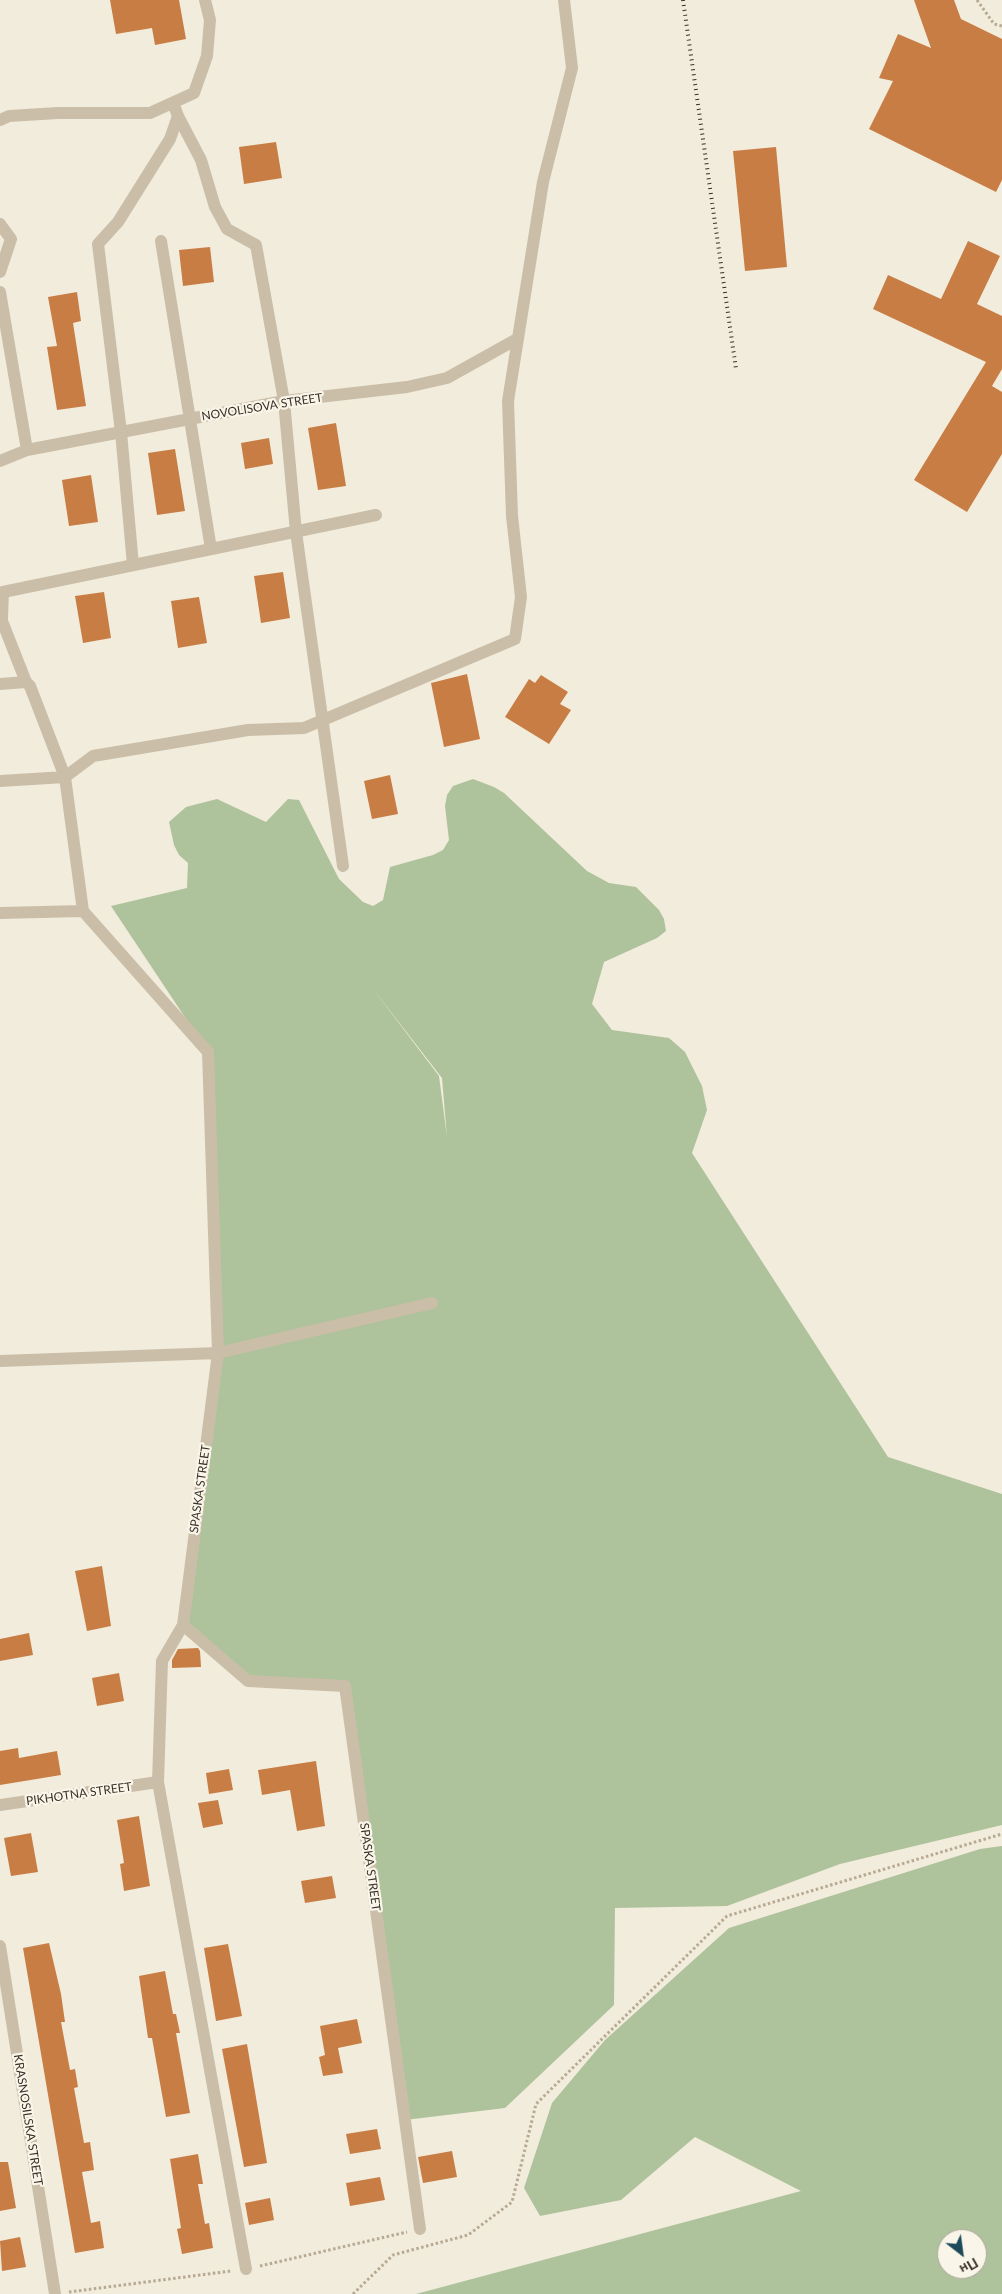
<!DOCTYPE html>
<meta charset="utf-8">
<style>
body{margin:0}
#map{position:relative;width:1002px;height:2294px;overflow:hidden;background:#f2ecdc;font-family:Lato,sans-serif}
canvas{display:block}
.north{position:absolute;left:937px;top:2229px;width:50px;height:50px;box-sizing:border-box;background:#faf5e9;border:1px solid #aca69c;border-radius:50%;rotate:150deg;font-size:14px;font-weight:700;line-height:20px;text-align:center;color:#373028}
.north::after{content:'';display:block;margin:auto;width:18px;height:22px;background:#1d4a5a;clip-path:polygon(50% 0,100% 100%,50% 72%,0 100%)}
</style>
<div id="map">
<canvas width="1002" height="2294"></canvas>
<div class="north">Пн</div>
</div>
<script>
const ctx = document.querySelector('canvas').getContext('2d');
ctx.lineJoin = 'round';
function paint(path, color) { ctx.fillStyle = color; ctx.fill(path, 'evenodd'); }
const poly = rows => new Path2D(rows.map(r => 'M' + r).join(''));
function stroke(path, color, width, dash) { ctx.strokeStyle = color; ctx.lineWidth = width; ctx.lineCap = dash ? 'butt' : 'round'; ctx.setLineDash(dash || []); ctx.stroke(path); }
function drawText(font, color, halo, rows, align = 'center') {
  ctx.font = font + ' Lato,sans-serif'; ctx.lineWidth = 4.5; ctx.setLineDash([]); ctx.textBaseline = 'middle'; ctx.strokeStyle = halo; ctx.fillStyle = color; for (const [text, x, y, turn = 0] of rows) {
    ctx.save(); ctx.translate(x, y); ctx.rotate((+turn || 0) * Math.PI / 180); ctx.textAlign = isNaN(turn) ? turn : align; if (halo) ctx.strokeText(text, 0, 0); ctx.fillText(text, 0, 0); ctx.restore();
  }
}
const green = poly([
 [473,779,494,787,504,793,587,871,609,883,636,887,659,910,664,919,666,931,657,938,604,962,592,1004,612,1030,669,1038,685,1052,702,1086,707,1110,692,1153,888,1457,1002,1494,1002,1825,840,1864,727,1906,615,1908,614,2005,505,2108,405,2120,345,1686,248,1681,183,1625,218,1353,208,1052,111,906,187,888,188,863,179,855,174,845,169,822,186,807,217,799,266,822,288,799,299,800,339,879,363,902,373,906,383,900,390,867,433,855,443,850,449,840,445,806,447,795,453,786],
 [370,985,442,1078,447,1137,439,1076],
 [1002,1846,1002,2294,416,2294,801,2191,695,2137,621,2200,540,2216,524,2188,552,2103,605,2040,729,1928,980,1849],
 [947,2239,977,2239,977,2269,947,2269]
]);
const building = poly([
 [110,0,179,0,186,39,155,45,152,28,116,34],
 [914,0,954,0,961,19,1002,39,1002,180,996,192,869,129,893,81,879,78,898,34,931,48],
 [276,142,282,178,244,184,239,147],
 [776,147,787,267,745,271,733,151],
 [968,241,1000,256,977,304,1002,316,1002,369,992,386,1002,392,1002,454,967,512,914,480,986,362,873,309,888,275,941,299],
 [210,247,214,282,183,286,179,250],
 [77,292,81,321,73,323,86,406,57,410,47,347,57,346,48,297],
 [336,423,346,486,318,490,308,428],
 [269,438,273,464,245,469,241,443],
 [175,449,185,511,157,515,148,453],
 [91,475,98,522,69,526,62,480],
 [283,572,290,618,261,623,254,576],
 [104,592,111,638,83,643,75,596],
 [199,597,207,643,178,648,171,601],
 [467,674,480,739,444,747,431,683],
 [541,675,568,692,560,704,571,710,549,744,505,717,529,679,535,683],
 [390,775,398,814,372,819,364,781],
 [102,1566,111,1626,87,1631,75,1571],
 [29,1633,33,1655,0,1661,0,1639],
 [198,1648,200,1651,201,1667,172,1668,172,1660,178,1649],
 [119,1673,124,1701,97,1706,92,1678],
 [18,1748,19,1758,57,1751,61,1775,0,1785,0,1751],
 [316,1761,325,1826,297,1831,290,1790,262,1795,258,1770],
 [229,1769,233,1790,209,1794,206,1773],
 [218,1800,223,1824,203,1828,198,1803],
 [139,1816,150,1886,124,1891,120,1864,124,1863,117,1820],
 [31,1833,38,1872,11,1876,4,1838],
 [332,1876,336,1898,305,1903,301,1881],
 [49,1943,61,1994,65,2022,61,2022,70,2070,75,2069,78,2087,74,2088,84,2143,90,2142,94,2170,82,2172,91,2223,100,2221,104,2248,75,2253,23,1948],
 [228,1944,242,2016,216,2021,204,1948],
 [165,1971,173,2014,176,2014,180,2033,176,2033,190,2113,166,2117,152,2038,148,2038,139,1976],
 [357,2019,362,2043,338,2048,343,2073,323,2076,319,2057,325,2055,320,2026],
 [247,2044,267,2163,244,2167,222,2049],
 [377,2129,381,2149,350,2154,346,2134],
 [452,2151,457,2177,423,2183,418,2157],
 [198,2154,203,2184,198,2184,205,2224,209,2223,213,2248,182,2254,177,2229,181,2228,170,2159],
 [0,2162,8,2162,16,2208,0,2211],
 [380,2177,385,2200,350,2206,346,2183],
 [270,2198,274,2220,249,2225,245,2203],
 [20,2237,26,2267,2,2271,0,2241]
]);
const path = poly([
 [977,0,994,24,1002,26],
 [260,2266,407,2232],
 [69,2292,231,2271],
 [353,2294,393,2255,468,2235,512,2202,536,2104,727,1916,1002,1834]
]);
const minor = poly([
 [178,116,201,160,215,207,227,229,256,245,284,401,296,532,343,866],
 [0,120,9,116,58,113,150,113,194,93,207,56,210,20,205,0],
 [0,224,11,239,0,272],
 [161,241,211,549],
 [0,292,27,450],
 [0,461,27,450,284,401,407,387,447,378,517,339],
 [133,565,121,432,98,244,118,222,170,139,178,116,173,103],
 [0,616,26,682,30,686,65,777,83,911,208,1052,218,1353,183,1625,248,1681,345,1686,420,2229],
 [2,618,3,592,376,515],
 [0,684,26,682],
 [0,781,65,777,93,756,248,730,304,728,515,639,521,597,512,516,508,401,543,182,572,68,564,0],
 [0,913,83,911],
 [0,1361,218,1353,432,1303],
 [183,1625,162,1661,158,1782,246,2269],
 [0,1805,158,1782],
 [0,1946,55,2294]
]);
const rail = poly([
 [683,0,736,369]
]);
const streetNames = [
 ["NOVOLISOVA STREET",262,407,-9],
 ["SPASKA STREET",200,1489,-82],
 ["PIKHOTNA STREET",79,1794,-8],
 ["SPASKA STREET",370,1867,82],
 ["KRASNOSILSKA STREET",28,2120,81]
];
paint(green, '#aec29c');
paint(building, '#c87d45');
stroke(path, '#b7a992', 3, [2.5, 2.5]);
stroke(minor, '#cbbea8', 12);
stroke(rail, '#373028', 4, [1, 4]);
drawText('12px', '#373028', '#faf5e9', streetNames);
</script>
